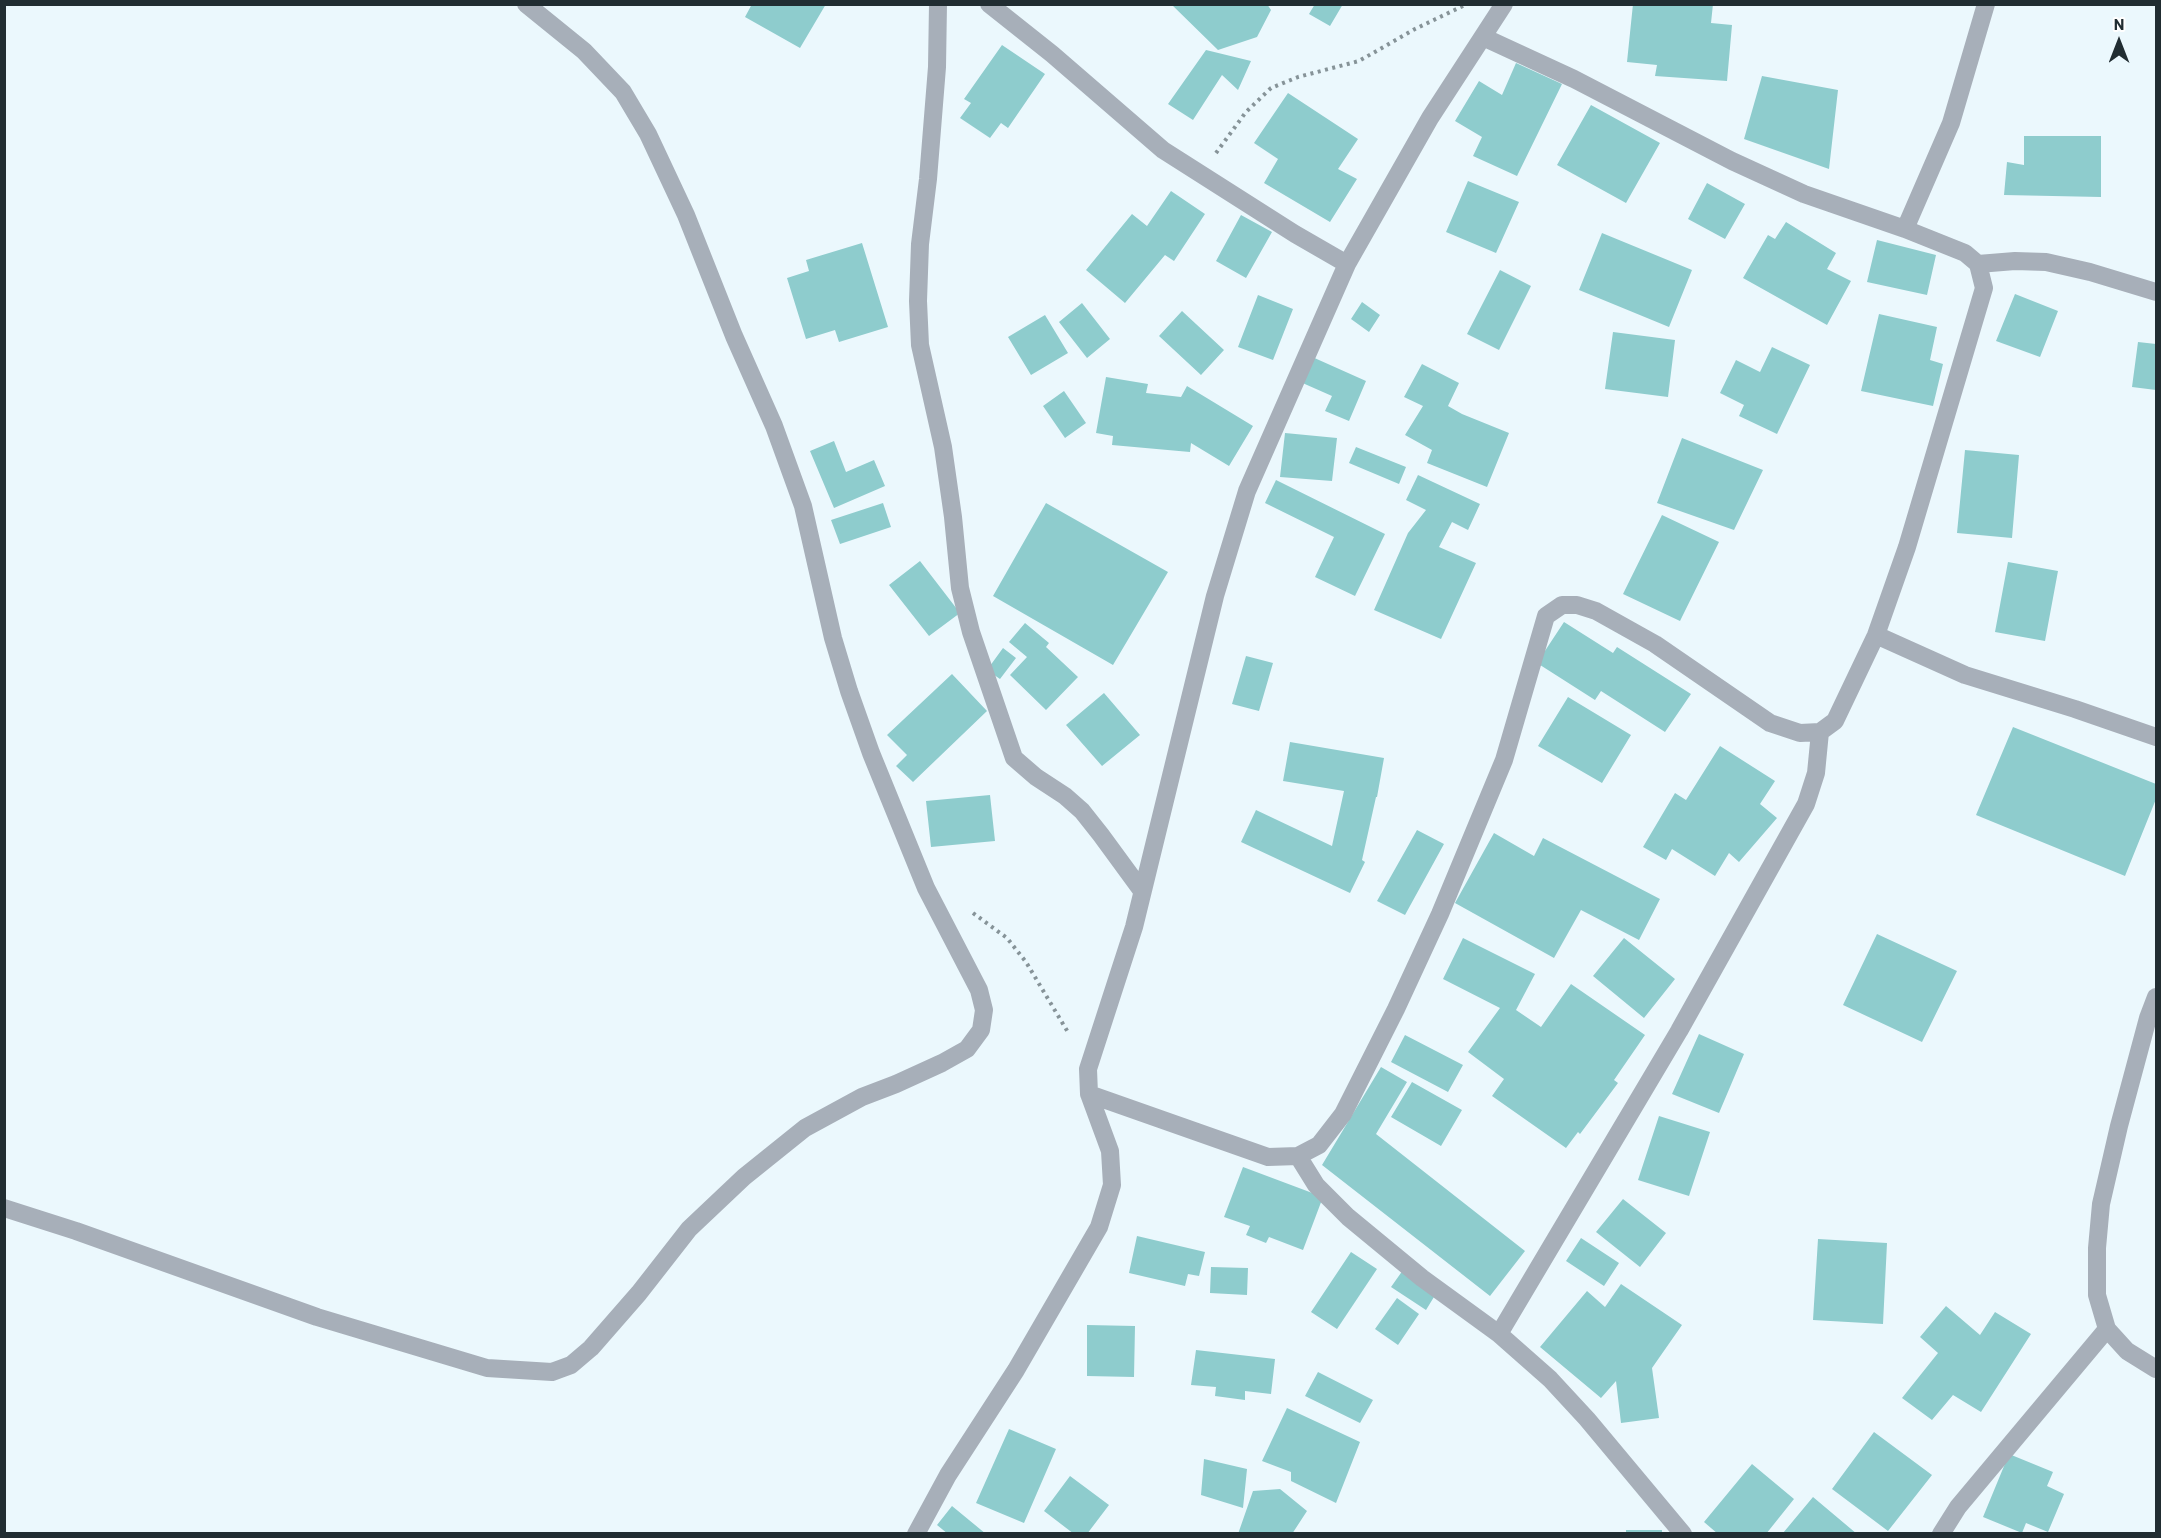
<!DOCTYPE html>
<style>
body{margin:0}
#map{position:relative;width:2161px;height:1538px;overflow:hidden;background:#ebf8fd;font-family:Barlow,sans-serif}
canvas{display:block}
.frame{position:absolute;inset:0;border:6px solid #212d32;pointer-events:none}
.north{position:absolute;left:2089px;top:12px;width:60px;height:60px;-webkit-text-stroke:4px #fff;paint-order:stroke;rotate:0deg;font-size:16px;font-weight:700;line-height:24px;text-align:center;color:#212d32}
.north::after{content:'';display:block;margin:auto;width:21px;height:27px;background:#212d32;clip-path:polygon(50% 0,100% 100%,50% 72%,0 100%)}
</style>
<div id="map">
<canvas width="2161" height="1538"></canvas>
<div class="frame"></div>
<div class="north">N</div>
</div>
<script>
const ctx = document.querySelector('canvas').getContext('2d');
ctx.lineJoin = 'round';
function paint(path, color) { ctx.fillStyle = color; ctx.fill(path, 'evenodd'); }
const poly = rows => new Path2D(rows.map(r => 'M' + r).join(''));
function stroke(path, color, width, dash) { ctx.strokeStyle = color; ctx.lineWidth = width; ctx.lineCap = dash ? 'butt' : 'round'; ctx.setLineDash(dash || []); ctx.stroke(path); }
const building = poly([
 [752,4,826,4,800,48,745,17],
 [1171,4,1267,4,1271,10,1257,37,1218,50],
 [1315,4,1343,4,1330,26,1309,14],
 [1633,4,1713,4,1711,23,1732,25,1727,81,1655,76,1657,65,1627,62],
 [1002,45,1045,74,1008,128,1001,123,990,138,960,118,971,103,964,99],
 [1206,50,1251,61,1238,90,1222,75,1193,120,1168,104],
 [1516,63,1562,84,1517,176,1473,156,1482,137,1455,121,1479,81,1502,95],
 [1762,76,1838,90,1829,169,1744,139],
 [1288,93,1358,139,1338,169,1357,179,1330,222,1264,183,1278,159,1254,143],
 [1591,105,1660,143,1626,203,1557,165],
 [2024,136,2101,136,2101,197,2004,195,2007,162,2024,165],
 [1468,181,1519,202,1496,253,1446,232],
 [1707,183,1745,204,1725,239,1688,219],
 [1171,191,1205,214,1174,261,1165,255,1125,303,1086,270,1132,214,1147,226],
 [1241,215,1272,232,1246,278,1216,261],
 [1786,222,1836,253,1827,269,1851,281,1827,325,1743,278,1768,235,1775,239],
 [1602,233,1692,270,1669,327,1579,290],
 [1877,240,1936,255,1927,295,1867,282],
 [862,243,888,327,839,342,835,330,806,339,787,278,809,271,806,260],
 [1500,270,1531,286,1499,350,1467,334],
 [2015,294,2058,311,2040,357,1996,341],
 [1258,295,1293,309,1273,360,1238,347],
 [1362,302,1380,315,1369,332,1351,319],
 [1082,303,1110,339,1087,358,1059,322],
 [1182,311,1224,350,1201,375,1159,336],
 [1879,314,1937,327,1930,360,1943,364,1933,406,1861,391],
 [1045,315,1068,353,1031,375,1008,337],
 [1613,332,1675,340,1668,397,1605,389],
 [2138,342,2156,344,2156,390,2132,387],
 [1772,347,1810,365,1777,434,1739,416,1744,405,1720,393,1736,360,1760,372],
 [1310,356,1366,381,1349,421,1325,411,1332,396,1298,381],
 [1422,364,1459,383,1448,406,1462,414,1509,433,1487,487,1427,463,1432,450,1405,435,1423,406,1404,397],
 [1106,377,1148,384,1146,393,1181,397,1187,386,1253,426,1229,466,1191,443,1190,452,1112,445,1113,436,1096,433],
 [1064,391,1086,423,1065,438,1043,406],
 [1285,433,1337,438,1332,481,1280,477],
 [1682,438,1763,470,1734,530,1657,503],
 [834,441,846,472,874,460,885,486,834,508,810,451],
 [1356,447,1406,467,1399,484,1349,463],
 [1965,450,2019,455,2012,538,1957,533],
 [1418,475,1480,504,1468,530,1452,522,1439,547,1476,563,1441,639,1374,610,1408,533,1426,510,1406,500],
 [1276,480,1385,534,1355,596,1315,577,1334,537,1265,503],
 [883,503,891,527,840,544,831,520],
 [1046,503,1168,572,1113,665,993,596],
 [1662,515,1719,542,1680,621,1623,594],
 [920,561,960,613,929,636,889,585],
 [2008,562,2058,571,2045,641,1995,632],
 [1564,622,1613,653,1617,647,1691,694,1665,732,1601,691,1595,700,1537,663],
 [1025,623,1049,643,1046,647,1078,677,1046,710,1010,675,1027,657,1009,642],
 [1003,648,1016,658,1000,679,987,670],
 [1246,656,1273,663,1259,711,1232,704],
 [952,674,987,711,913,782,896,766,907,755,887,735],
 [1104,693,1140,735,1102,766,1066,725],
 [1568,697,1631,735,1602,783,1538,746],
 [2013,727,2156,784,2156,799,2125,876,1976,815],
 [1290,742,1384,758,1377,797,1376,797,1362,860,1365,862,1350,893,1241,842,1256,810,1332,846,1344,791,1283,781],
 [1720,746,1775,781,1760,804,1777,818,1739,862,1729,853,1715,876,1672,849,1666,860,1643,847,1675,793,1686,800],
 [990,795,995,841,931,847,926,801],
 [1417,830,1444,844,1405,915,1377,901],
 [1494,833,1534,856,1543,838,1660,899,1639,940,1581,910,1554,958,1455,903],
 [1877,934,1957,971,1922,1042,1843,1005],
 [1463,938,1535,974,1516,1010,1541,1027,1571,984,1645,1035,1614,1080,1618,1083,1580,1134,1578,1132,1566,1148,1492,1096,1504,1079,1468,1052,1500,1008,1443,979],
 [1624,938,1675,979,1644,1018,1593,976],
 [1699,1034,1744,1054,1719,1113,1672,1094],
 [1405,1035,1463,1065,1448,1092,1391,1062],
 [1381,1067,1407,1082,1376,1134,1525,1251,1490,1296,1322,1165],
 [1412,1082,1462,1110,1441,1146,1391,1117],
 [1659,1116,1710,1132,1689,1196,1638,1180],
 [1243,1167,1323,1197,1303,1250,1269,1237,1266,1243,1246,1235,1250,1226,1224,1217],
 [1623,1199,1666,1233,1640,1267,1596,1232],
 [1137,1236,1205,1252,1199,1276,1188,1274,1185,1286,1129,1273],
 [1581,1238,1619,1263,1604,1286,1566,1261],
 [1818,1239,1887,1243,1883,1324,1813,1320],
 [1351,1252,1377,1269,1337,1329,1311,1312],
 [1211,1267,1248,1268,1247,1295,1210,1293],
 [1403,1270,1437,1292,1426,1310,1391,1287],
 [1621,1284,1682,1325,1652,1368,1659,1418,1621,1423,1616,1381,1601,1398,1540,1347,1587,1291,1605,1307],
 [1397,1298,1419,1314,1398,1345,1375,1329],
 [1946,1306,1980,1335,1995,1312,2031,1334,1981,1412,1953,1395,1932,1420,1902,1398,1938,1353,1920,1337],
 [1087,1325,1135,1326,1134,1377,1087,1376],
 [1196,1350,1275,1359,1271,1394,1245,1391,1245,1400,1215,1396,1216,1387,1191,1385],
 [1318,1372,1373,1400,1360,1423,1305,1396],
 [1287,1408,1360,1442,1336,1503,1291,1481,1291,1472,1262,1461],
 [1009,1429,1056,1449,1024,1523,976,1503],
 [1874,1432,1932,1475,1888,1531,1832,1489],
 [2009,1454,2053,1472,2047,1486,2064,1494,2048,1532,2026,1523,2022,1533,1983,1517],
 [1204,1459,1247,1469,1243,1508,1201,1495],
 [1752,1464,1794,1499,1766,1534,1718,1534,1704,1522],
 [1070,1476,1109,1505,1087,1534,1074,1534,1044,1511],
 [1280,1489,1307,1511,1292,1534,1238,1534,1253,1491],
 [1813,1497,1857,1534,1783,1533],
 [952,1506,986,1534,948,1534,937,1525],
 [1626,1530,1662,1530,1662,1534,1626,1534]
]);
const path = poly([
 [1216,153,1246,112,1271,88,1298,77,1359,61,1415,29,1467,4],
 [973,913,1007,938,1026,962,1069,1034]
]);
const minor = poly([
 [938,4,937,67,928,179,920,244,918,301,920,345,943,447,953,517,960,588,971,632,1014,758,1036,777,1065,796,1082,811,1101,835,1142,891],
 [989,4,1052,54,1163,150,1295,234,1347,264],
 [1905,229,1951,123,1986,4],
 [1978,264,2015,261,2046,262,2090,272,2156,292],
 [1876,635,1965,675,2075,709,2156,737],
 [2156,997,2148,1018,2119,1126,2101,1204,2097,1248,2097,1295,2107,1329,2127,1351,2156,1369],
 [1089,1094,1268,1157,1298,1156,1319,1145,1343,1114,1396,1009,1440,914,1504,760,1546,616,1562,605,1577,605,1596,611,1655,644,1770,723,1800,733,1820,732,1835,721,1876,635,1907,547,1984,288,1978,264,1965,253,1905,229,1804,194,1732,161,1574,79,1483,37],
 [1298,1156,1316,1185,1348,1217,1422,1278,1499,1334,1550,1379,1587,1419,1683,1534],
 [4,1208,76,1231,317,1317,487,1368,552,1372,571,1365,591,1348,639,1293,689,1229,744,1177,805,1128,862,1097,896,1084,942,1063,967,1049,981,1030,984,1010,979,990,926,888,871,753,849,691,833,638,803,506,774,426,734,336,686,215,648,134,623,92,584,51,526,4],
 [1499,1334,1679,1031,1806,804,1816,773,1820,732],
 [916,1534,948,1475,1016,1370,1099,1227,1112,1185,1110,1151,1089,1094,1088,1069,1134,927,1215,596,1247,491,1347,264,1430,118,1504,4],
 [1941,1534,1958,1507,2107,1329]
]);
paint(building, '#8ecccd');
stroke(path, '#869398', 4, [3, 4.5]);
stroke(minor, '#a7afb9', 18);
</script>
